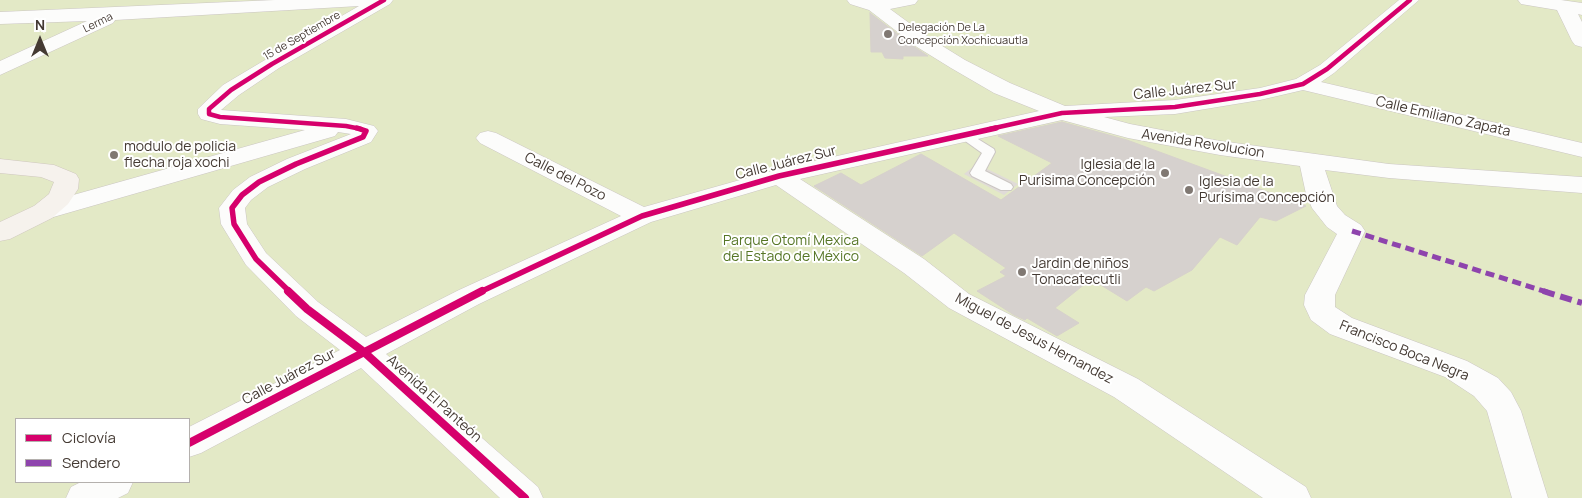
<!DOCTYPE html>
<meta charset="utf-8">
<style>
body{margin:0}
#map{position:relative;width:1582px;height:498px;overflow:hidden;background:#eeeae6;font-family:Manrope,sans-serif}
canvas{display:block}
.legend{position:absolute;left:15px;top:418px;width:175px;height:65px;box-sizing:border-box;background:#fff;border:1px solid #b4b0ad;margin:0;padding:6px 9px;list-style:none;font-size:15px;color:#443a33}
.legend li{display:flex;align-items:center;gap:10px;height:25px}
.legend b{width:25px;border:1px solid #b4b0ad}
.north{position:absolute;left:15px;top:15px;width:50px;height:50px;-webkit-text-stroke:4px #fff;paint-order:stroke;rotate:0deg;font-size:14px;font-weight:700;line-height:20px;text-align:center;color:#443a33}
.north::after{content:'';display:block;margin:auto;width:18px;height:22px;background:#443a33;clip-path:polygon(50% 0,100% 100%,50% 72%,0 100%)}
</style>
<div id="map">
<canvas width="1582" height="498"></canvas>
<ul class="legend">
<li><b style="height:6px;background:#d6006c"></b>Ciclovía</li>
<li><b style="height:6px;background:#8e44ad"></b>Sendero</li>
</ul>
<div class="north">N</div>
</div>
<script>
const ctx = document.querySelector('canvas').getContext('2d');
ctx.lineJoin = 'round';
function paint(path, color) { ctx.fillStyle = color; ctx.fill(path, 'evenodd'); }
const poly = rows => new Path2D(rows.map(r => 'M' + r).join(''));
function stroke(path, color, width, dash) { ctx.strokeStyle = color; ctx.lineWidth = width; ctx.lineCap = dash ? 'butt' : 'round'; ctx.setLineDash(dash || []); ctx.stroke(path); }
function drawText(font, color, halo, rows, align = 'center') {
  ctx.font = font + ' Manrope,sans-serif'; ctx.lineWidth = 4; ctx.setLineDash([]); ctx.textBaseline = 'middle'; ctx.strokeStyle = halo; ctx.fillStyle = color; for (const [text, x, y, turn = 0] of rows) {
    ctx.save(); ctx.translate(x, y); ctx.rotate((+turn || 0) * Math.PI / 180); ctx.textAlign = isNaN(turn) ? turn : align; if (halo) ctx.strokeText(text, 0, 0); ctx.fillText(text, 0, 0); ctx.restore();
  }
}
const green = poly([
 [0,0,1582,0,1582,498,0,498],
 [16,419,189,419,189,482,16,482]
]);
const parking = poly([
 [977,164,1018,184,1004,195,964,174]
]);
const building = poly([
 [870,13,916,48,928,56,903,56,903,59,885,58,882,52,871,52,870,13],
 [1062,122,1127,140,1306,206,1276,221,1260,217,1237,245,1220,237,1192,270,1154,291,1146,287,1127,301,1091,279,1055,308,1079,323,1057,336,1027,318,1025,320,1014,315,977,291,1006,276,1000,272,1006,268,954,233,922,256,814,186,841,173,861,185,921,154,1001,200,1052,163,998,136,1062,122]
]);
const lane = poly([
 [965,131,994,149,995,152,985,171,1011,184,1013,187,1011,190,1001,190,972,176,970,173,982,153,961,138,959,135,961,132,965,131]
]);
const street = poly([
 [275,0,393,0,390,4,279,68,239,95,221,110,346,119,374,126,378,131,371,142,305,169,268,187,251,200,245,208,247,224,266,253,318,302,366,337,459,290,621,216,480,143,476,138,480,133,488,131,496,133,644,207,779,169,1039,111,994,93,951,68,917,47,869,10,850,4,847,0,918,0,915,4,890,9,931,39,965,60,1010,83,1065,106,1175,100,1260,88,1296,79,1320,65,1399,0,1419,0,1334,73,1321,82,1582,143,1582,157,1303,90,1260,100,1175,114,1104,117,1130,124,1220,141,1389,164,1582,177,1582,193,1389,178,1325,170,1337,206,1345,215,1361,225,1365,231,1335,295,1335,307,1352,318,1467,361,1498,378,1511,392,1521,411,1548,498,1512,498,1487,411,1474,396,1445,377,1330,334,1311,320,1304,305,1305,295,1337,234,1327,227,1312,208,1306,194,1300,166,1220,155,1128,138,1062,120,800,179,924,259,969,294,1138,379,1306,487,1311,498,1263,498,1114,397,949,308,904,273,776,185,651,222,479,304,386,354,538,487,543,498,500,498,361,368,201,453,189,457,189,427,340,350,296,316,246,265,221,224,219,208,233,190,250,177,287,159,351,134,338,132,335,136,43,220,34,218,30,212,34,206,305,130,220,124,201,119,198,114,198,109,223,85,265,60,359,6,115,20,113,23,0,75,0,61,87,21,0,24,0,12,275,0],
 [1518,0,1561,0,1582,3,1582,15,1578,14,1582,22,1582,47,1575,45,1572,41,1557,10,1521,4,1518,0],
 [81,482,133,482,128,493,118,498,66,498,71,487,81,482]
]);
const secondary = poly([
 [0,159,54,165,76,174,79,179,78,189,68,204,52,218,10,239,0,241,0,222,34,206,49,194,54,182,41,177,0,173,0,159]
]);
const quietFar1 = poly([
 [1352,231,1547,292]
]);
const quiet = poly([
 [1543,291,1582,303]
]);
const cyclewayFar2 = poly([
 [361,129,346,126,220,117,209,114,209,109,231,90,272,64,384,0],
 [990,129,1062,113,1175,107,1260,94,1303,84,1327,69,1410,0]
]);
const cyclewayFar1 = poly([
 [290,292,256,259,234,224,232,208,242,195,259,182,296,164,363,137,366,131,357,128],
 [480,292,642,216,779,176,996,128]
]);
const cycleway = poly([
 [288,291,307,309,364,352,525,498],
 [189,443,482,291]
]);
const markers = [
 [888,34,5,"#807872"],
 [114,155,5,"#807872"],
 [1165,173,5,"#807872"],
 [1189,190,5,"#807872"],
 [1022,272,5,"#807872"]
];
const farStreetnames = [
 ["Lerma",98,23,-26],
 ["15 de Septiembre",302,36,-30]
];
const farPoinames = [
 ["Delegación De La",898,28],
 ["Concepción Xochicuautla",898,41]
];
const streetNames = [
 ["Calle Juárez Sur",1185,90,-6],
 ["Calle Emiliano Zapata",1443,117,13],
 ["Avenida Revolucion",1203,144,9],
 ["Calle Juárez Sur",786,163,-14],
 ["Calle del Pozo",565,177,27],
 ["Miguel de Jesus Hernandez",1034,339,28],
 ["Francisco Boca Negra",1404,351,22],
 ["Calle Juárez Sur",289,377,-28],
 ["Avenida El Panteón",434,399,42]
];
const poiNames = [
 ["modulo de policia",124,147],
 ["flecha roja xochi",124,163],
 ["Iglesia de la",1155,165,"right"],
 ["Purisima Concepción",1155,181,"right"],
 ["Iglesia de la",1199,182],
 ["Purísima Concepción",1199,198],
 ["Jardin de niños",1032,264],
 ["Tonacatecutli",1032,280]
];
const parkNames = [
 ["Parque Otomí Mexica",791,241],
 ["del Estado de México",791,257]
];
paint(green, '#e3e9c6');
paint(parking, '#e0dbd8');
paint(building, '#d6d1ce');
stroke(building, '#d7d1cc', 1);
stroke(lane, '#cbc6c3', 2);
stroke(street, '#cbc6c3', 1);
stroke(secondary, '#cfc7bf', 1);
paint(lane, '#fcfcfb');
paint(street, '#fcfcfb');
paint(secondary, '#f6f2ed');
stroke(quietFar1, '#8e44ad', 5, [9, 5]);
stroke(quiet, '#8e44ad', 6, [12, 6]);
stroke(cyclewayFar2, '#d6006c', 4.5);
stroke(cyclewayFar1, '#d6006c', 5.5);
stroke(cycleway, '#d6006c', 8);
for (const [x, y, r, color] of markers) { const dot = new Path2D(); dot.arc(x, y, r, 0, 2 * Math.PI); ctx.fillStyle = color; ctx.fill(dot); stroke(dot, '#fff', 2); }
drawText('11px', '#443a33', '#fff', farStreetnames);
drawText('11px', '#443a33', '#fff', farPoinames, 'left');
drawText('14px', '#443a33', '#fff', streetNames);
drawText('14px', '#443a33', '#fff', poiNames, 'left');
drawText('14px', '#567626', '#fff', parkNames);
</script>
